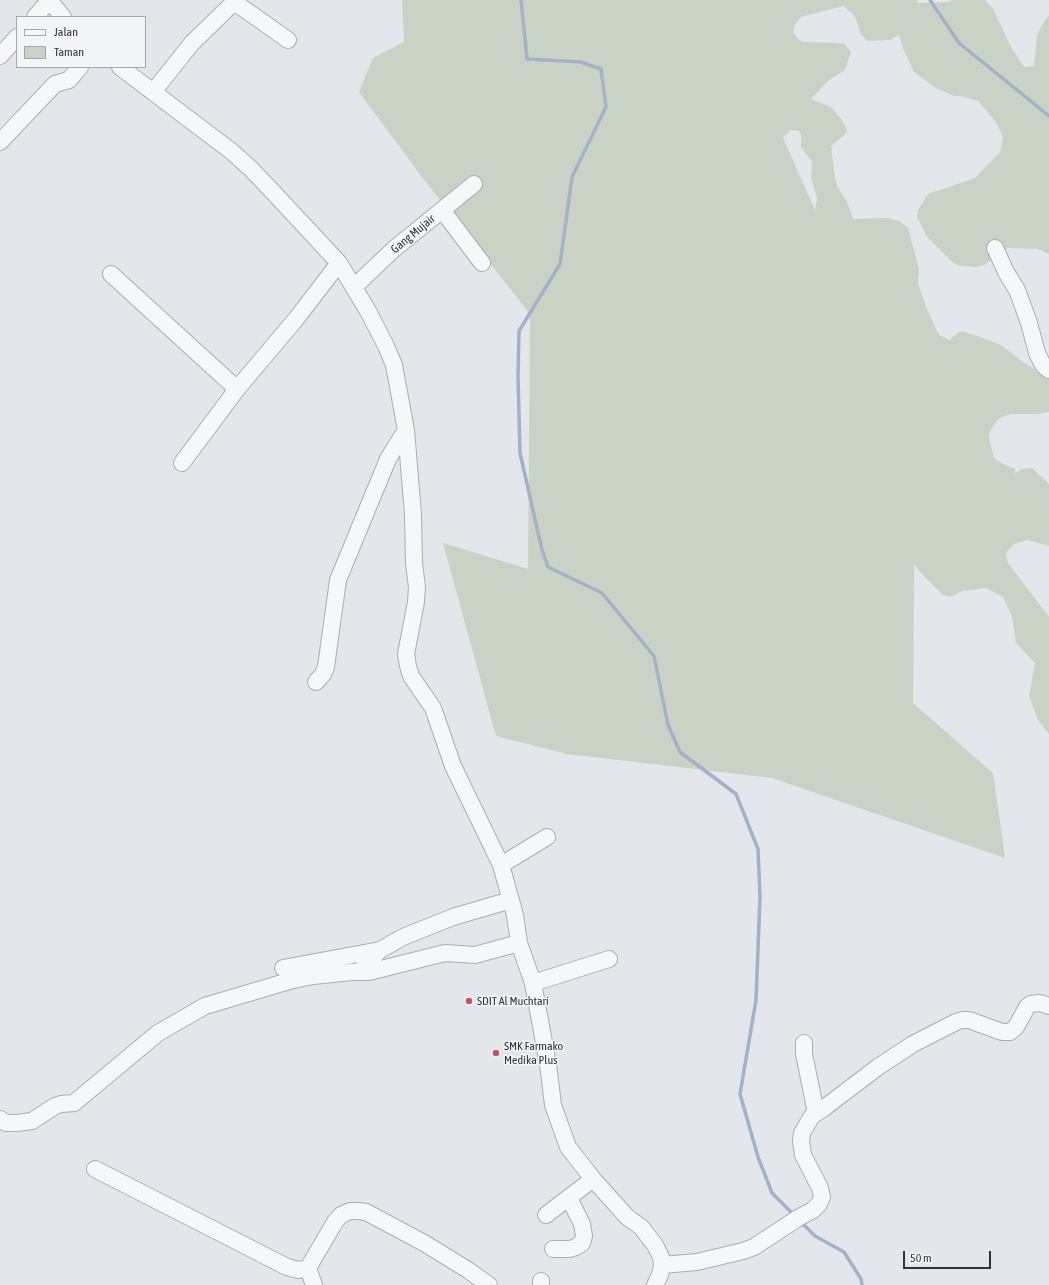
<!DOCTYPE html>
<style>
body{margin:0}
#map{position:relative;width:1049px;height:1285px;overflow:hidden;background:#e3e6ea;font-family:"Asap Condensed",sans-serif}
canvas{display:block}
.legend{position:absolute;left:16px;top:16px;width:130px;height:52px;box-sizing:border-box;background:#f3f5f8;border:1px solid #a4a7af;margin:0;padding:5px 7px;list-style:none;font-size:12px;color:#2d3341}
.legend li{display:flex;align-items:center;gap:8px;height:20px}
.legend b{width:20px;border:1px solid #a4a7af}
.scale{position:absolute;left:903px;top:1251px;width:88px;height:18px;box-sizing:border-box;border:2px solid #2d3341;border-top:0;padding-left:5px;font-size:12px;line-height:14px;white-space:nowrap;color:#2d3341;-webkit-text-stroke:3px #f3f5f8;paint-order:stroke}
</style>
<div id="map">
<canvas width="1049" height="1285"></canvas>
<ul class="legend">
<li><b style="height:5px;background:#f6f7f9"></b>Jalan</li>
<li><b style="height:11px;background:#c8d3c5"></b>Taman</li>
</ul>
<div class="scale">50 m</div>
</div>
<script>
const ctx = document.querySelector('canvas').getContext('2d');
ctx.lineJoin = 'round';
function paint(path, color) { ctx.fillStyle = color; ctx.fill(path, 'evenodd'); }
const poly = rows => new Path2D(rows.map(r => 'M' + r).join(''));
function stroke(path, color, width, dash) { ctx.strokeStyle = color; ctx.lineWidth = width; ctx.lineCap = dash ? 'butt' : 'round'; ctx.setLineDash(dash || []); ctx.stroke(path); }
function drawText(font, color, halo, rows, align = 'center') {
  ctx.font = font + ' "Asap Condensed",sans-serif'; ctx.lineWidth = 3; ctx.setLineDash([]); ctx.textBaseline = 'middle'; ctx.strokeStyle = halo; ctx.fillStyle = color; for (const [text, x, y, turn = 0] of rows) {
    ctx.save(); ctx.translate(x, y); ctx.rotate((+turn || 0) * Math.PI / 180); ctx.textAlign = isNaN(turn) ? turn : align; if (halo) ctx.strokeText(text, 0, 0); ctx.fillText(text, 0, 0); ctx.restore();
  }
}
const green = poly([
 [402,0,918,0,918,3,948,2,952,0,985,0,992,7,1011,47,1024,67,1034,66,1037,35,1041,27,1049,15,1049,254,1038,249,1008,248,984,265,977,267,960,266,952,262,927,237,917,217,918,210,928,194,975,178,1000,152,1003,137,996,122,978,101,961,96,954,96,936,88,914,72,903,48,899,35,890,40,868,41,865,39,860,33,857,21,853,14,843,6,801,17,794,26,793,32,799,40,804,42,838,43,844,44,851,52,845,70,829,80,811,99,831,107,842,120,847,130,845,134,831,146,835,178,838,188,847,202,853,219,888,218,899,221,908,228,919,269,918,284,928,312,939,335,949,340,959,332,965,332,983,338,1001,345,1024,363,1049,378,1049,412,1038,414,1011,414,998,419,990,431,989,437,994,458,1003,464,1015,469,1015,473,1022,469,1032,468,1049,484,1049,546,1027,540,1014,544,1006,553,1008,563,1049,617,1049,734,1038,720,1029,696,1035,663,1016,643,1012,616,1003,597,986,588,962,591,950,597,943,595,922,574,914,564,913,703,993,773,1005,858,772,778,567,754,496,736,443,543,528,569,530,314,422,177,359,92,373,58,404,42],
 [791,130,799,131,801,134,801,147,812,162,811,178,817,198,815,210,783,138,784,136]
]);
const stream = poly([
 [521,0,527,59,581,62,601,69,606,107,572,177,560,264,519,331,518,376,520,453,542,550,548,567,602,593,654,656,668,725,680,752,736,794,758,849,760,897,756,1000,740,1094,758,1157,772,1193,794,1215],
 [930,0,959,43,1049,116],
 [800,1221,815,1236,844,1252,861,1279,862,1285]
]);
const minor = poly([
 [49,0,63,17],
 [35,17,49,1],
 [0,56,17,37],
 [120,67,231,151,250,168,273,192,339,263,368,311,386,346,394,365,406,430,413,514,414,563,417,587,416,602,406,654,408,666,411,676,433,708,453,766,501,865,515,915,519,943,533,983,548,1064,553,1105,568,1147,593,1179,627,1217,641,1227,655,1245,661,1257,662,1265,660,1275,655,1285],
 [153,92,192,43,230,6,237,4,288,40],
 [0,142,55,84,69,80,80,67],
 [442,210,482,263],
 [995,248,1006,272,1017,290,1024,309,1029,323,1037,353,1043,365,1049,370],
 [111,274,237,389],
 [354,287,394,249,474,184],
 [182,463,237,389,296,319,339,263],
 [316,682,323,674,326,667,338,580,388,459,406,430],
 [501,865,547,837],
 [283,968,380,950],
 [359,972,380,950,403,937,453,917,511,900],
 [533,983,609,959],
 [804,1043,804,1054,816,1113],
 [0,1119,6,1123,17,1123,32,1121,55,1106,61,1104,74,1103,158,1033,205,1006,289,981,313,976,352,972,369,972,445,953,475,955,519,943],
 [95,1169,287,1267,298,1270,308,1268,335,1222,341,1215,350,1211,358,1211,366,1212,424,1243,468,1270,489,1285],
 [546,1215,593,1179],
 [553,1249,570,1249,576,1247,582,1243,584,1236,582,1224,569,1198],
 [662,1265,697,1262,743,1251,754,1247,798,1218,813,1210,819,1204,822,1197,820,1188,803,1155,801,1141,802,1133,812,1116,824,1108,878,1067,913,1044,956,1022,962,1020,969,1020,1002,1032,1010,1032,1016,1027,1027,1007,1031,1004,1040,1003,1049,1006],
 [308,1268,314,1285],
 [541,1285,541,1281]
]);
const markers = [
 [469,1001,4,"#c35562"],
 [496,1053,4,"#c35562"]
];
const streetNames = [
 ["Gang Mujair",413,234,-40]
];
const poiNames = [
 ["SDIT Al Muchtari",477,1001],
 ["SMK Farmako",504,1046],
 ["Medika Plus",504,1060]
];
paint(green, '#c8d3c5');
stroke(stream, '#a2b2c7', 3.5);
stroke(minor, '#a9adb4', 18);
stroke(minor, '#f6f7f9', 16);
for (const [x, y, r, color] of markers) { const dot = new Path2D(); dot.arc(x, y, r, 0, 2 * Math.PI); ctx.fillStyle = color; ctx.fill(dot); stroke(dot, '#f3f5f8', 1.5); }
drawText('12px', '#2d3341', '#f3f5f8', streetNames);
drawText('12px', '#2d3341', '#f3f5f8', poiNames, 'left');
</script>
